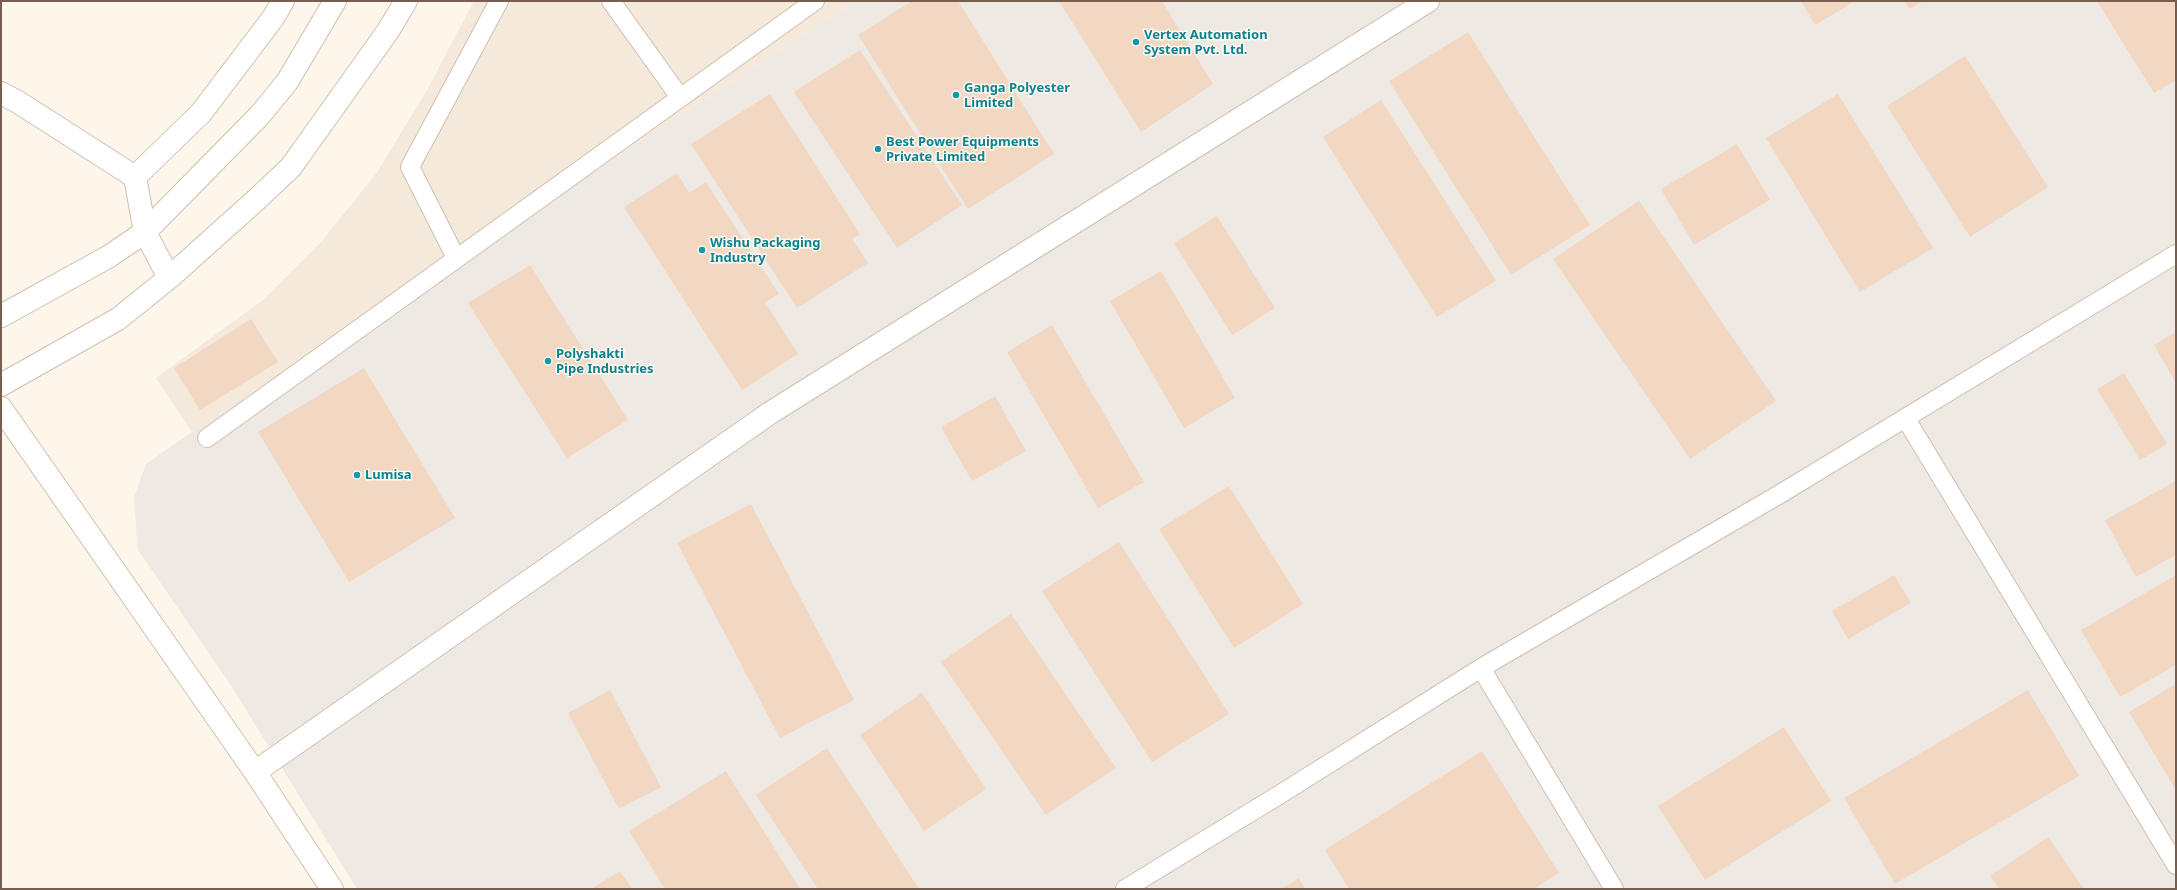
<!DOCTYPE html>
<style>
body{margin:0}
#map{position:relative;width:2177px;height:890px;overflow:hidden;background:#fcf6eb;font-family:"Noto Sans",sans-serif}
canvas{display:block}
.frame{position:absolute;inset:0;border:2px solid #785e4e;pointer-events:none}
</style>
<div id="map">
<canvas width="2177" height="890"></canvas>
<div class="frame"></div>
</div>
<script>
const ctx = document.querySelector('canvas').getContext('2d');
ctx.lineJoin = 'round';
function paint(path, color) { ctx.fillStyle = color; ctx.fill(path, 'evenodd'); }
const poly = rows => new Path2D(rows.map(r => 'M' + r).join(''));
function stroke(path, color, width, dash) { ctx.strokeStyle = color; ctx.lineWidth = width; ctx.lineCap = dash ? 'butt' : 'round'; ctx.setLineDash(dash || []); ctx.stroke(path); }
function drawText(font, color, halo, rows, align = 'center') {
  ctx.font = font + ' "Noto Sans",sans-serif'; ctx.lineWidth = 3; ctx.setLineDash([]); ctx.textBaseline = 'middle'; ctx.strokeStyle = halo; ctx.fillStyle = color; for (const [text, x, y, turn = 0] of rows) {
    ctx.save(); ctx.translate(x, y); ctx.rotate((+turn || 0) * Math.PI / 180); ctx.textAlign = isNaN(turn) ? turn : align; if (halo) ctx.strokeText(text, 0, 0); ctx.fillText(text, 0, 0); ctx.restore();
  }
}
const residential = poly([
 [474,1,856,1,192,432,156,378,263,300,321,242,376,174,426,92]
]);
const industrial = poly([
 [856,1,2176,1,2176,889,357,889,230,684,138,550,134,497,146,464,192,432]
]);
const building = poly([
 [912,1,958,1,1054,154,968,209,858,35],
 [1059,1,1162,1,1213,84,1141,132],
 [1801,1,1855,1,1815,25],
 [1904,1,1922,1,1910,9],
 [2097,1,2176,1,2176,80,2154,93],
 [1468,32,1590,225,1511,275,1389,81],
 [860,50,962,205,897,248,794,92],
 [1965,56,2048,187,1970,237,1887,106],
 [770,94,860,234,852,239,868,263,797,308,691,144],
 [1838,94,1933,248,1860,292,1766,138],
 [1381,100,1496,281,1437,317,1323,137],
 [1737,144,1770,200,1694,245,1661,189],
 [677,173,689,193,706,182,779,294,765,302,798,354,742,390,624,207],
 [1639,201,1776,401,1690,459,1553,259],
 [1217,216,1275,308,1232,335,1174,243],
 [530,265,628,420,567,458,468,303],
 [1161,271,1235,398,1184,428,1110,301],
 [251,319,278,362,200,410,174,368],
 [1052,325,1144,482,1098,508,1007,352],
 [2176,332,2176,383,2154,345],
 [364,368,455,518,349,582,258,432],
 [2124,373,2167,444,2140,460,2097,389],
 [995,396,1026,451,972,481,941,427],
 [2176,481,2176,555,2136,577,2105,520],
 [1229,486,1303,604,1234,648,1159,529],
 [751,504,854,700,780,738,677,543],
 [1119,542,1229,714,1152,762,1042,591],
 [1894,575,1911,603,1848,639,1832,611],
 [2176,575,2176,665,2120,697,2081,630],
 [1011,614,1116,768,1046,815,941,662],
 [2176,684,2176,790,2129,712],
 [610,690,661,787,619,809,568,713],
 [2028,690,2079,776,1895,884,1844,798],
 [922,693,986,789,924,831,860,735],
 [1784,727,1831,801,1705,880,1658,806],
 [827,748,919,889,818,889,756,795],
 [1482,751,1559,873,1533,889,1349,889,1325,850],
 [726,771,800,889,665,889,629,831],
 [2048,837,2084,889,2000,889,1990,876],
 [620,871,632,889,591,889],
 [1299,878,1305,889,1281,889]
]);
const lane = poly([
 [611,1,679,96],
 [456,258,410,167,499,1],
 [1906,419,2176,865],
 [207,438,815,1],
 [1481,668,1614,889],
 [1125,889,1279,795,1481,668,1780,494,2176,254]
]);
const street = poly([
 [1,93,18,102,135,177],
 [169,278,145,232,135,177,201,113,273,18,283,1],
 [1,316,108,257,145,232,260,115,287,82,335,1],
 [1,385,118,319,169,278,256,200,291,167,388,31,406,1],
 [255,772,770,413,1428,1]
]);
const secondary = poly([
 [1,408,255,772,332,889]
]);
const markers = [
 [1136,42,4,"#0f9aa8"],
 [956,95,4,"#0f9aa8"],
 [878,149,4,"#0f9aa8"],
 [702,250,4,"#0f9aa8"],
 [548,361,4,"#0f9aa8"],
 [357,475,4,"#0f9aa8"]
];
const cultureNames = [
 ["Vertex Automation",1144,35],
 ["System Pvt. Ltd.",1144,50],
 ["Ganga Polyester",964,88],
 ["Limited",964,103],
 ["Best Power Equipments",886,142],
 ["Private Limited",886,157],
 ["Wishu Packaging",710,243],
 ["Industry",710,258],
 ["Polyshakti",556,354],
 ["Pipe Industries",556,369],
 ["Lumisa",365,475]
];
paint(residential, '#f4e9da');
paint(industrial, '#eee9e3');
paint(building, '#f2d8c3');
stroke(lane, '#cfbfb0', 20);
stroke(street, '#cfbfb0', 24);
stroke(secondary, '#d2c0ae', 24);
stroke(lane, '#fff', 18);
stroke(street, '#fff', 22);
stroke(secondary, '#fff', 22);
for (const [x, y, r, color] of markers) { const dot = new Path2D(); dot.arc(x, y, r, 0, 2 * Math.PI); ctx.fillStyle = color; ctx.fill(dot); stroke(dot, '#fffaf2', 1.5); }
drawText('bold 13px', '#0d838f', '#fffaf2', cultureNames, 'left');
</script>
